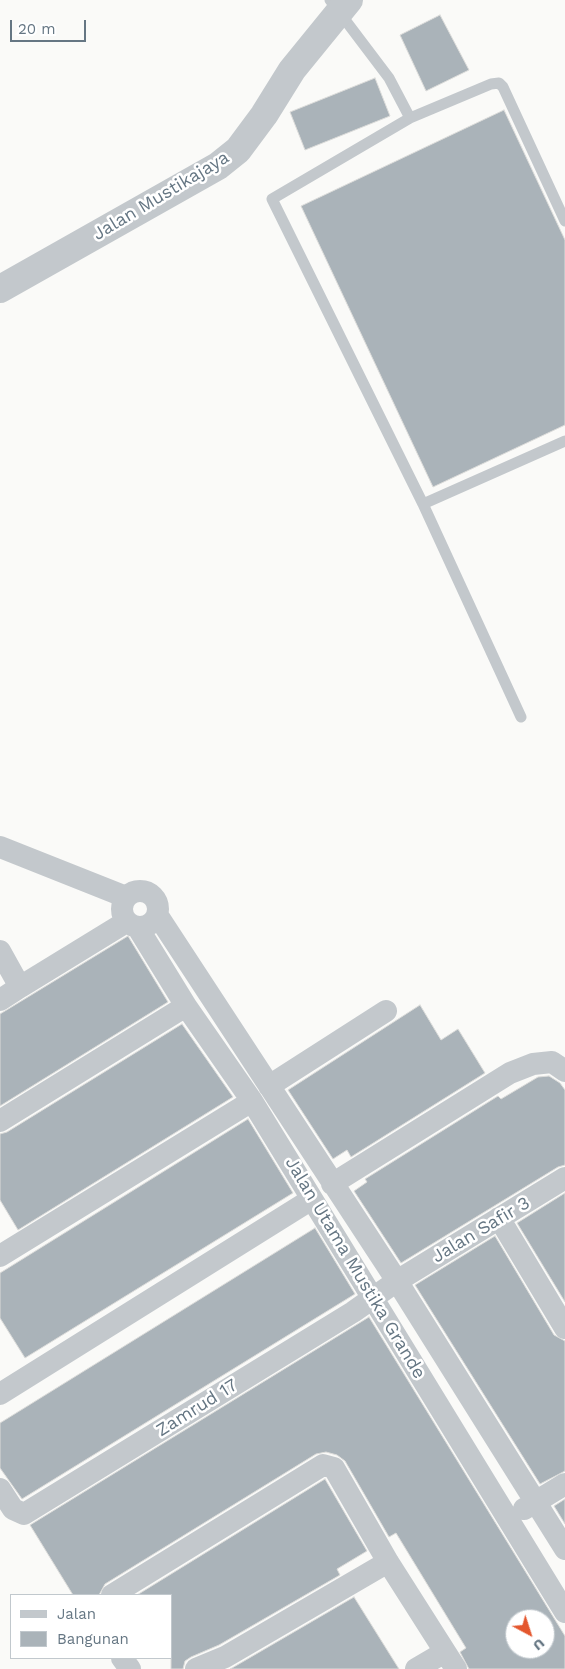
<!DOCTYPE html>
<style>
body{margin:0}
#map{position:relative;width:565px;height:1669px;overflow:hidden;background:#fafaf8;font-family:"Work Sans",sans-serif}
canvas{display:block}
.legend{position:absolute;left:10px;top:1594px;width:162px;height:65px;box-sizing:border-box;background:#fff;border:1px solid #c1c8cd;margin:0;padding:6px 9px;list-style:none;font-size:15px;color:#657683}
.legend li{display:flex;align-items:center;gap:10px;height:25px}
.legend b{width:25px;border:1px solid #c1c8cd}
.north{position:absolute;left:505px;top:1609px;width:50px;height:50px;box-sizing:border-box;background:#fff;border:1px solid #c1c8cd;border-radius:50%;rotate:140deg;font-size:14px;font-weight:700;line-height:20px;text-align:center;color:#657683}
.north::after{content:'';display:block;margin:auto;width:18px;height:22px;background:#e4572e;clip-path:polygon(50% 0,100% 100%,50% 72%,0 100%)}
.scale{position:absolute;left:10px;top:20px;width:76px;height:22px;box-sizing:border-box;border:2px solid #657683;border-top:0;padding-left:6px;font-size:15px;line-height:18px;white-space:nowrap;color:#657683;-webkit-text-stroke:4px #fff;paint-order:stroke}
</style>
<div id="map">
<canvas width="565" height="1669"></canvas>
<ul class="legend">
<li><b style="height:6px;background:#c3c8cc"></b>Jalan</li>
<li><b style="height:14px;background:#aab3b9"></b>Bangunan</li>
</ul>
<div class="north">U</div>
<div class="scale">20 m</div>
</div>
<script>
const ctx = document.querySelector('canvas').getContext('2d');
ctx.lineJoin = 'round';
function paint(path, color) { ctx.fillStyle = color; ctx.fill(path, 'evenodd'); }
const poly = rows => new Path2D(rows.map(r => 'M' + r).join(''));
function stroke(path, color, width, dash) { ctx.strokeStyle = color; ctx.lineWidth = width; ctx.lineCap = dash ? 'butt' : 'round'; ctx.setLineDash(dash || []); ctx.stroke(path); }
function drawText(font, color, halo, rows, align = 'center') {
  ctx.font = font + ' "Work Sans",sans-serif'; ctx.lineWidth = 5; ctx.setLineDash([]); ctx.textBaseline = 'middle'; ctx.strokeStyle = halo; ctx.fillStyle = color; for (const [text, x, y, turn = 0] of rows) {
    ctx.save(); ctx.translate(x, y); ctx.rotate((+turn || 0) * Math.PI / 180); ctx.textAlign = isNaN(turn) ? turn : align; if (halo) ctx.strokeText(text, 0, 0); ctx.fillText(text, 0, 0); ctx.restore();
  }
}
const building = poly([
 [440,15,469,70,426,91,400,35,440,15],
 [375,78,390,116,305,150,290,112,375,78],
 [504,110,565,240,565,425,433,487,301,206,504,110],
 [128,936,168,1002,0,1106,0,1014,128,936],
 [420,1005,441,1040,458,1029,485,1073,351,1157,347,1150,333,1159,288,1090,420,1005],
 [182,1024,233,1097,18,1230,0,1200,0,1134,7,1132,182,1024],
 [549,1076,560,1083,565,1090,565,1165,558,1167,401,1263,354,1191,367,1182,365,1179,498,1096,501,1099,538,1077,549,1076],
 [248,1119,293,1193,25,1358,0,1318,0,1273,248,1119],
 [565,1193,565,1302,517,1223,565,1193],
 [315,1228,355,1294,22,1499,0,1468,0,1423,315,1228],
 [495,1236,554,1335,565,1341,565,1471,540,1484,415,1285,495,1236],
 [369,1317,565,1636,565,1669,469,1669,460,1652,466,1648,396,1533,389,1537,345,1461,337,1455,326,1452,316,1454,105,1584,99,1595,73,1595,30,1525,369,1317],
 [515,1619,545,1619,545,1649,515,1649,515,1619],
 [325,1479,367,1551,337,1569,340,1575,219,1645,191,1657,185,1661,183,1669,171,1669,171,1595,137,1595,325,1479],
 [565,1499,565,1524,554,1506,565,1499],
 [354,1597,399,1669,230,1669,232,1668,354,1597]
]);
const service = poly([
 [330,0,389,78,410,118],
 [423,504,565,441],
 [521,717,423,504,272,199,410,118,491,84,499,83,503,87,565,221]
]);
const minor = poly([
 [0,847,126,897],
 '122 909a18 18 0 1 1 36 0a18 18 0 1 1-36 0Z',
 [158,916,397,1281,565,1549],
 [138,928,186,1006,252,1101,565,1612],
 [0,951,20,987,126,922],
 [0,1000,20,987],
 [269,1086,386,1011],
 [0,1121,186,1006],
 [332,1184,510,1073,533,1064,552,1062,565,1071],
 [499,1218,565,1328],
 [0,1256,252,1101],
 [0,1394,312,1199],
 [0,1489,13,1509,24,1514,353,1312,397,1281,565,1178],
 [524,1509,565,1484],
 [112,1595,323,1465,334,1468,388,1562,456,1669],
 [122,1658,130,1669],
 [196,1669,225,1657,388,1562],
 [416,1669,445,1652]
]);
const tertiary = poly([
 [0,289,218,166,238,150,264,115,292,70,349,0]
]);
const streetNames = [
 ["Jalan Mustikajaya",161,196,-31],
 ["Jalan Safir 3",481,1230,-31],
 ["Jalan Utama Mustika Grande",355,1268,59],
 ["Zamrud 17",197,1408,-32]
];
paint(building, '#aab3b9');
stroke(building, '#dcdcda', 1);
stroke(service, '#c3c8cc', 11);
stroke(minor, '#c3c8cc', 22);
stroke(tertiary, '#c3c8cc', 28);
drawText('18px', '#657683', '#fff', streetNames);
</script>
